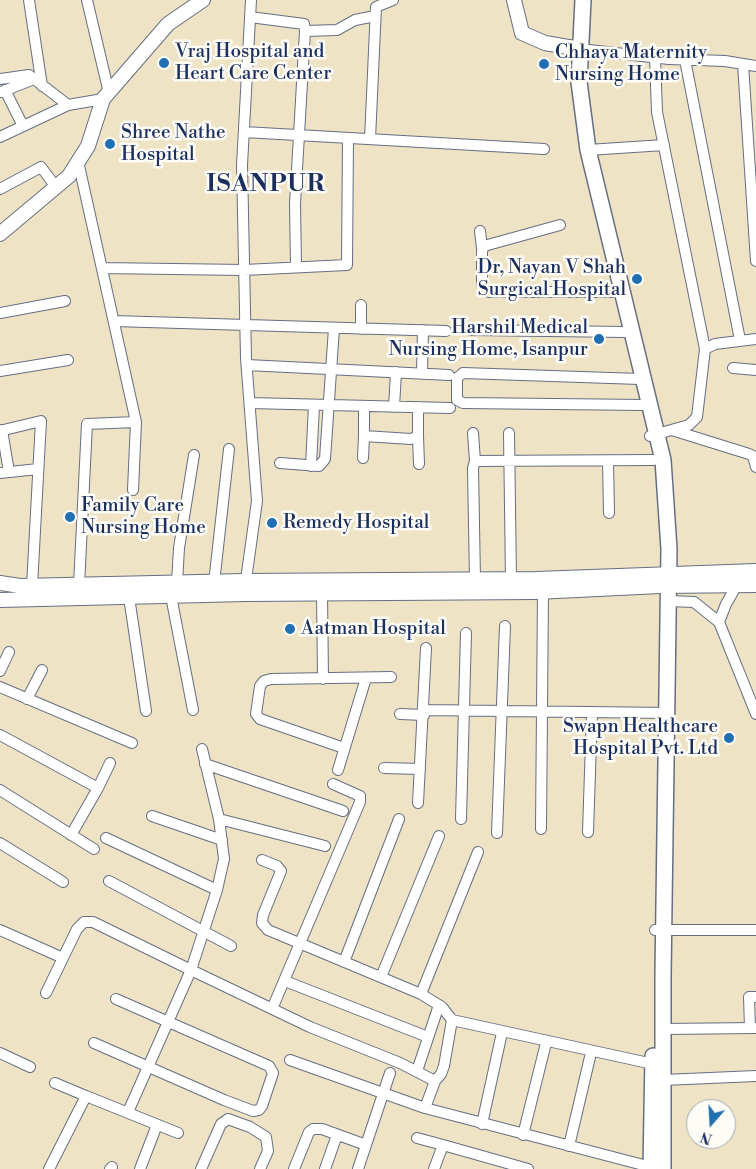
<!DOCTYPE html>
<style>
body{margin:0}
#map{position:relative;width:756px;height:1169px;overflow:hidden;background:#eee3c4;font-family:"Libre Bodoni",serif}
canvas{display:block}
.north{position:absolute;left:686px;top:1099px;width:50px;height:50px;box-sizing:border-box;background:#fdfcf7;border:1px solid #a3aaba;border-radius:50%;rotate:199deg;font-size:14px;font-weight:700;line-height:20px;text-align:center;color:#1b2f5e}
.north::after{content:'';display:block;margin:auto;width:18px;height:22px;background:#1f6fb2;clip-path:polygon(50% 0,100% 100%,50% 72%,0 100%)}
</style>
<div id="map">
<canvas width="756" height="1169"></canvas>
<div class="north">N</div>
</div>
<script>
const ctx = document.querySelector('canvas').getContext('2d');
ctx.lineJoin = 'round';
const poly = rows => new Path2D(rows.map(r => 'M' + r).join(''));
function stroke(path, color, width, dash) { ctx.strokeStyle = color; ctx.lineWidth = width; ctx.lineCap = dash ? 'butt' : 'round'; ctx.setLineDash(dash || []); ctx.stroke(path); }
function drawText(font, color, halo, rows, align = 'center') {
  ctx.font = font + ' "Libre Bodoni",serif'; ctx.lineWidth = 5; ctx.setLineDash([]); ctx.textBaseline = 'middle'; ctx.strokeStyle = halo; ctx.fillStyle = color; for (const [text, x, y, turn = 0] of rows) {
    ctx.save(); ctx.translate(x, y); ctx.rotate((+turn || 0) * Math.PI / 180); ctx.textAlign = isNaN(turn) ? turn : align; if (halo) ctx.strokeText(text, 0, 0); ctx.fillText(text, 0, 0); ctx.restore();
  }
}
const street = poly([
 [29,0,42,86],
 [87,0,109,93],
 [250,17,304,24,305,31,295,204,296,266],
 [305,31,337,30,355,20,375,16],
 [580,49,669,59,725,61,756,66],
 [655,58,657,112,705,349],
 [685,60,740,340],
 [743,64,756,261],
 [0,79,29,75,68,105,103,99],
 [5,90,23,126],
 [1,92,34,79],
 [244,132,544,149],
 [0,137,68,105],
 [370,139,376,7,393,0],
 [588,150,664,145],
 [78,161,136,422,133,490],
 [0,189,41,167,56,187],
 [560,225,484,246,482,251,482,284,486,289,489,292,617,292],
 [480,231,482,248],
 [102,268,244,270,347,265,348,138],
 [361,305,361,329],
 [0,313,65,301],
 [114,321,446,331],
 [471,330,626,332],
 [247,365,449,375],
 [733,368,756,370],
 [0,371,68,360],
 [422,373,423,330],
 [640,379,463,373,457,378,457,400,463,403,644,405],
 [250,403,450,408],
 [364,406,364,436,411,439,418,436,418,407],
 [394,407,396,372],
 [2,430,9,472],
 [672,430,749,454,753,456,756,467],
 [0,431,41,421,32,586],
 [473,433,475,461],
 [509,433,511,580],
 [418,436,419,464],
 [650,436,689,425,697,417,705,349,715,344,756,339],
 [363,458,364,436],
 [608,461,609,513],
 [280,463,319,466,325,459,334,328],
 [311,466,314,405],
 [0,473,38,469],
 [475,580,473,468,475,461,654,460],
 [177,583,179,548,194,455],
 [214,583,229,449],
 [79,585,87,424,136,422],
 [737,585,726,604,719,622,756,714],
 [245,587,257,501,246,358,242,165,251,0],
 [322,593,323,679],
 [171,596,193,710],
 [129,597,146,711],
 [669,601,694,602,719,622],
 [0,671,9,652],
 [0,687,132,743],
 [27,699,42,670],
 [424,710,668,713],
 [400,714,424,715],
 [0,735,98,788],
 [344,748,260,719,256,714,260,686,264,681,271,679,391,677],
 [205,764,343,811],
 [384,768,420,769],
 [338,770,366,678],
 [0,790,94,849],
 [418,803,426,648],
 [152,816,222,840],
 [219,819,325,846],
 [461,819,466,633],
 [541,829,543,591],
 [588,832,592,712],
 [497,833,505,626],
 [71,835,98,788,110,763],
 [106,838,217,890],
 [0,843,63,882],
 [262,860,277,866,281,871,263,915,262,923,268,930,421,994,442,1007,452,1020,444,1066,441,1074,435,1081],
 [109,881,231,946],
 [0,930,63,958],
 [655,930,756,930],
 [344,962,399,819],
 [381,977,439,836],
 [285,981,428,1037],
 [46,993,77,929,84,922,93,922,191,970,217,890,224,859,219,819,202,749],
 [421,994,478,852],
 [272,1009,360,802,360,796,333,784],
 [452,1020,653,1064],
 [750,1028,749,997,756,997],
 [663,1029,756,1028],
 [94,1043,224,1100,253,1111,259,1110,262,1106,273,1073,269,1066,116,999],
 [0,1053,30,1067],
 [290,1060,425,1108],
 [417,1071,439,1005],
 [663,1080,756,1076],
 [86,1096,178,1133],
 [128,1112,191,970,310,1027,400,1063,435,1081,425,1108,655,1168],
 [482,1124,501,1037],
 [523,1135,545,1047],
 [417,1138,443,1145],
 [569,1146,590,1057],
 [49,1169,86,1096,55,1083],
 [110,1169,112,1167],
 [140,1169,157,1125],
 [201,1169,221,1124,228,1119,250,1127,266,1137,268,1151,260,1169],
 [294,1169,309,1132,313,1129,322,1129,366,1145],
 [325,1169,337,1135],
 [358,1169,390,1073],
 [434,1169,443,1145,528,1169]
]);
const secondary = poly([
 [514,0,522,33,545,43,580,49],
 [0,234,69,176,88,146,103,99,168,24,203,0],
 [0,583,20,586,244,581,536,579,756,571],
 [0,600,245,594,536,592,660,586,756,585]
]);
const primary = poly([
 [583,0,579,82,588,150,663,460,669,549,663,975,663,1169],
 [651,1169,653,1056]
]);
const markers = [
 [164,63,6,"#1f6fb2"],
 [544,64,6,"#1f6fb2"],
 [110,144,6,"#1f6fb2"],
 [637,279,6,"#1f6fb2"],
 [599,339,6,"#1f6fb2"],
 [70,517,6,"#1f6fb2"],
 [272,523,6,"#1f6fb2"],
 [290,629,6,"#1f6fb2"],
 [729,738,6,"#1f6fb2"]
];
const poiNames = [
 ["Vraj Hospital and",175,52],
 ["Heart Care Center",175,74],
 ["Chhaya Maternity",555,53],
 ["Nursing Home",555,75],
 ["Shree Nathe",121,133],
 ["Hospital",121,155],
 ["Dr, Nayan V Shah",626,268,"right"],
 ["Surgical Hospital",626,290,"right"],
 ["Harshil Medical",588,328,"right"],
 ["Nursing Home, Isanpur",588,350,"right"],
 ["Family Care",81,506],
 ["Nursing Home",81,528],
 ["Remedy Hospital",283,523],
 ["Aatman Hospital",301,629],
 ["Swapn Healthcare",718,727,"right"],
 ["Hospital Pvt. Ltd",718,749,"right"]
];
const districtNames = [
 ["ISANPUR",266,185]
];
stroke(street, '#656e82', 12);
stroke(secondary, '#656e82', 16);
stroke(primary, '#656e82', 18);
stroke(street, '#fff', 10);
stroke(secondary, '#fff', 14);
stroke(primary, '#fff', 15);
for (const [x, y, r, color] of markers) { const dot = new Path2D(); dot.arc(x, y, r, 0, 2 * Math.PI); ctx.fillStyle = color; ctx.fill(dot); stroke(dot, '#fdfcf7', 2); }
drawText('19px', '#1b2f5e', '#fdfcf7', poiNames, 'left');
ctx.letterSpacing = '1px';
drawText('bold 24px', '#1b2f5e', '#fdfcf7', districtNames);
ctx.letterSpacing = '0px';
</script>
